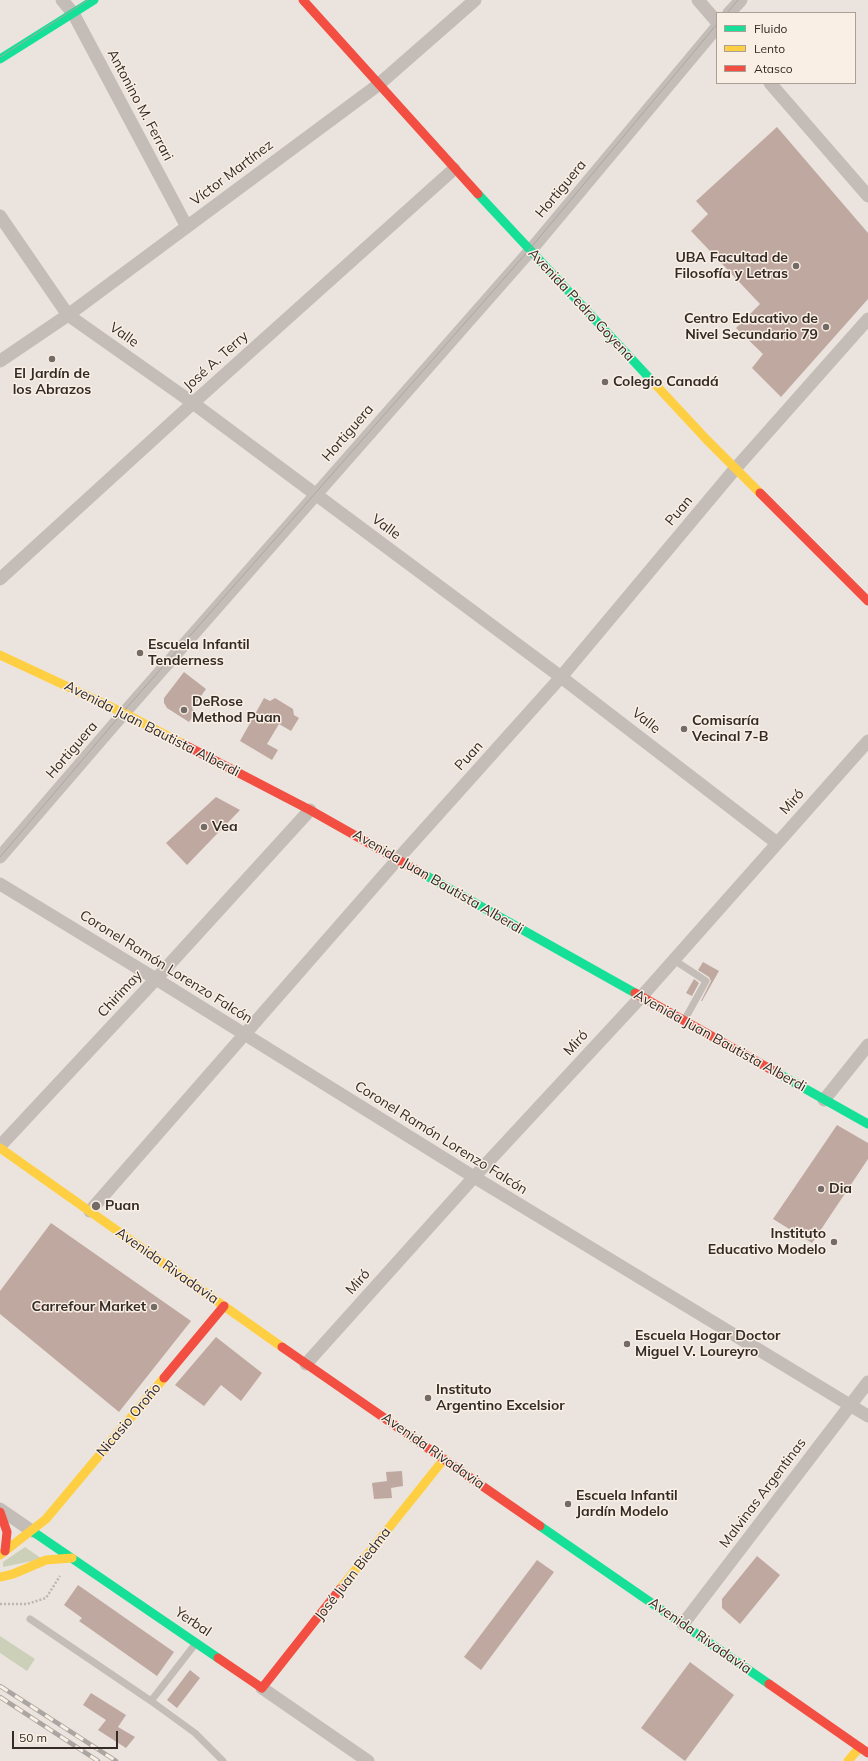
<!DOCTYPE html>
<meta charset="utf-8">
<style>
body{margin:0}
#map{position:relative;width:868px;height:1761px;overflow:hidden;background:#ebe4de;font-family:Mulish,sans-serif}
canvas{display:block}
.legend{position:absolute;left:716px;top:12px;width:140px;height:72px;box-sizing:border-box;background:#f9efe4;border:1px solid #aaa098;margin:0;padding:5px 7px;list-style:none;font-size:12px;color:#342a26}
.legend li{display:flex;align-items:center;gap:8px;height:20px}
.legend b{width:20px;border:1px solid #aaa098}
.scale{position:absolute;left:12px;top:1731px;width:106px;height:18px;box-sizing:border-box;border:2px solid #342a26;border-top:0;padding-left:5px;font-size:12px;line-height:14px;white-space:nowrap;color:#342a26;-webkit-text-stroke:3px #f9efe4;paint-order:stroke}
</style>
<div id="map">
<canvas width="868" height="1761"></canvas>
<ul class="legend">
<li><b style="height:5px;background:#16e098"></b>Fluido</li>
<li><b style="height:5px;background:#ffcf43"></b>Lento</li>
<li><b style="height:5px;background:#f24e42"></b>Atasco</li>
</ul>
<div class="scale">50 m</div>
</div>
<script>
const ctx = document.querySelector('canvas').getContext('2d');
ctx.lineJoin = 'round';
function paint(path, color) { ctx.fillStyle = color; ctx.fill(path, 'evenodd'); }
const poly = rows => new Path2D(rows.map(r => 'M' + r).join(''));
function stroke(path, color, width, dash) { ctx.strokeStyle = color; ctx.lineWidth = width; ctx.lineCap = dash ? 'butt' : 'round'; ctx.setLineDash(dash || []); ctx.stroke(path); }
function drawText(font, color, halo, rows, align = 'center') {
  ctx.font = font + ' Mulish,sans-serif'; ctx.lineWidth = 3; ctx.setLineDash([]); ctx.textBaseline = 'middle'; ctx.strokeStyle = halo; ctx.fillStyle = color; for (const [text, x, y, turn = 0] of rows) {
    ctx.save(); ctx.translate(x, y); ctx.rotate((+turn || 0) * Math.PI / 180); ctx.textAlign = isNaN(turn) ? turn : align; if (halo) ctx.strokeText(text, 0, 0); ctx.fillText(text, 0, 0); ctx.restore();
  }
}
const green = poly([
 [25,1547,42,1559,3,1567,3,1562],
 [0,1636,35,1659,27,1671,0,1653]
]);
const building = poly([
 [777,127,868,233,868,299,781,397,752,368,763,354,736,328,760,304,691,231,708,214,696,201],
 [184,672,206,689,192,709,196,712,189,722,167,708,164,703,164,698],
 [264,698,270,701,275,698,293,709,294,715,299,718,291,731,279,724,267,744,278,750,272,760,240,741],
 [216,797,240,810,187,865,166,843],
 [703,962,719,971,702,1001,701,1001,711,981,709,977,698,970],
 [694,979,699,983,692,996,686,993],
 [837,1125,868,1143,868,1159,812,1243,773,1219],
 [51,1223,191,1321,119,1412,0,1314,0,1291],
 [216,1337,262,1373,241,1401,221,1385,204,1406,175,1385],
 [402,1471,403,1486,391,1488,392,1498,374,1499,372,1483,387,1481,386,1472],
 [757,1556,780,1575,740,1624,722,1608,722,1599],
 [537,1560,554,1572,481,1670,464,1657],
 [78,1585,174,1652,157,1676,79,1621,82,1618,64,1605],
 [690,1662,734,1695,685,1761,641,1728],
 [190,1670,200,1678,177,1708,167,1700],
 [91,1693,126,1715,118,1727,135,1737,126,1748,98,1730,106,1720,83,1705]
]);
const path = poly([
 [0,1604,27,1604,46,1598,60,1576]
]);
const lane = poly([
 [674,960,706,981,685,1019],
 [30,1619,151,1701],
 [196,1643,151,1701,195,1733,223,1761]
]);
const street = poly([
 [62,0,73,13,187,227],
 [698,0,717,22],
 [729,13,741,0],
 [770,83,868,196],
 [0,216,68,315,193,403,561,677,777,843],
 [0,361,68,315,378,85,475,0],
 [0,579,193,403,454,169],
 [0,857,124,713,530,251,717,27],
 [0,884,156,979,474,1177,868,1416],
 [824,1100,868,1045],
 [0,1146,156,979,310,810],
 [90,1211,397,860,561,677,735,469,868,319],
 [306,1364,474,1177,641,997,868,741],
 [0,1509,32,1531],
 [683,1624,868,1382],
 [262,1688,368,1761]
]);
const fast = poly([
 [0,59,94,0],
 [478,194,654,383],
 [425,875,635,993],
 [779,1074,868,1124],
 [540,1526,769,1684],
 [32,1531,218,1658]
]);
const slow = poly([
 [654,383,706,439,760,493],
 [0,655,124,713,183,744],
 [0,1148,282,1347],
 [0,1555,46,1519,164,1378],
 [0,1577,13,1574,46,1560,72,1558],
 [340,1589,444,1459],
 [848,1761,860,1747]
]);
const jam = poly([
 [303,0,478,194],
 [760,493,868,601],
 [183,744,310,810,425,875],
 [635,993,779,1074],
 [282,1347,540,1526],
 [164,1378,224,1306],
 [0,1512,7,1532,5,1551],
 [218,1658,262,1688,340,1589],
 [769,1684,868,1753]
]);
const tram = poly([
 [727,13,738,0],
 [0,57,88,0],
 [0,857,123,712,529,250,717,24]
]);
const rail = poly([
 [0,1686,116,1761],
 [0,1697,98,1761]
]);
const markers = [
 [796,266,4,"#746b66"],
 [826,327,4,"#746b66"],
 [52,359,4,"#746b66"],
 [605,382,4,"#746b66"],
 [140,653,4,"#746b66"],
 [184,710,4,"#746b66"],
 [684,729,4,"#746b66"],
 [204,827,4,"#746b66"],
 [821,1189,4,"#746b66"],
 [96,1206,5,"#746b66"],
 [834,1242,4,"#746b66"],
 [154,1307,4,"#746b66"],
 [627,1344,4,"#746b66"],
 [428,1398,4,"#746b66"],
 [568,1504,4,"#746b66"]
];
const streetNames = [
 ["Antonino M. Ferrari",140,105,62],
 ["Víctor Martínez",232,173,-37],
 ["Hortiguera",561,189,-50],
 ["Avenida Pedro Goyena",581,305,47],
 ["Valle",124,335,35],
 ["José A. Terry",216,361,-42],
 ["Hortiguera",348,433,-49],
 ["Puan",679,511,-50],
 ["Valle",386,527,36],
 ["Valle",646,721,38],
 ["Avenida Juan Bautista Alberdi",152,729,27],
 ["Hortiguera",72,750,-49],
 ["Puan",469,756,-48],
 ["Miró",792,802,-48],
 ["Avenida Juan Bautista Alberdi",438,882,30],
 ["Coronel Ramón Lorenzo Falcón",166,967,32],
 ["Chirimay",120,994,-47],
 ["Avenida Juan Bautista Alberdi",720,1041,29],
 ["Miró",576,1043,-47],
 ["Coronel Ramón Lorenzo Falcón",441,1138,32],
 ["Avenida Rivadavia",167,1266,35],
 ["Miró",358,1282,-48],
 ["Nicasio Oroño",129,1420,-50],
 ["Avenida Rivadavia",433,1451,35],
 ["Malvinas Argentinas",763,1493,-53],
 ["José Juan Biedma",353,1574,-52],
 ["Yerbal",193,1622,34],
 ["Avenida Rivadavia",700,1636,35]
];
const poiNames = [
 ["UBA Facultad de",788,258,"right"],
 ["Filosofía y Letras",788,274,"right"],
 ["Centro Educativo de",818,319,"right"],
 ["Nivel Secundario 79",818,335,"right"],
 ["El Jardín de",52,374,"center"],
 ["los Abrazos",52,390,"center"],
 ["Colegio Canadá",613,382],
 ["Escuela Infantil",148,645],
 ["Tenderness",148,661],
 ["DeRose",192,702],
 ["Method Puan",192,718],
 ["Comisaría",692,721],
 ["Vecinal 7-B",692,737],
 ["Vea",212,827],
 ["Dia",829,1189],
 ["Puan",105,1206],
 ["Instituto",826,1234,"right"],
 ["Educativo Modelo",826,1250,"right"],
 ["Carrefour Market",146,1307,"right"],
 ["Escuela Hogar Doctor",635,1336],
 ["Miguel V. Loureyro",635,1352],
 ["Instituto",436,1390],
 ["Argentino Excelsior",436,1406],
 ["Escuela Infantil",576,1496],
 ["Jardín Modelo",576,1512]
];
paint(green, '#cdd0b8');
paint(building, '#bfa89f');
stroke(path, '#bdb5af', 2.5, [2, 2]);
stroke(lane, '#c4bdb7', 7);
stroke(street, '#c4bdb7', 13);
stroke(fast, '#16e098', 9);
stroke(slow, '#ffcf43', 9);
stroke(jam, '#f24e42', 9);
stroke(tram, '#aba6a2', 1);
stroke(rail, '#aba6a2', 4.5);
stroke(rail, '#f9efe4', 3, [9]);
for (const [x, y, r, color] of markers) { const dot = new Path2D(); dot.arc(x, y, r, 0, 2 * Math.PI); ctx.fillStyle = color; ctx.fill(dot); stroke(dot, '#f9efe4', 1.5); }
drawText('14px', '#342a26', '#f9efe4', streetNames);
drawText('bold 14px', '#342a26', '#f9efe4', poiNames, 'left');
</script>
